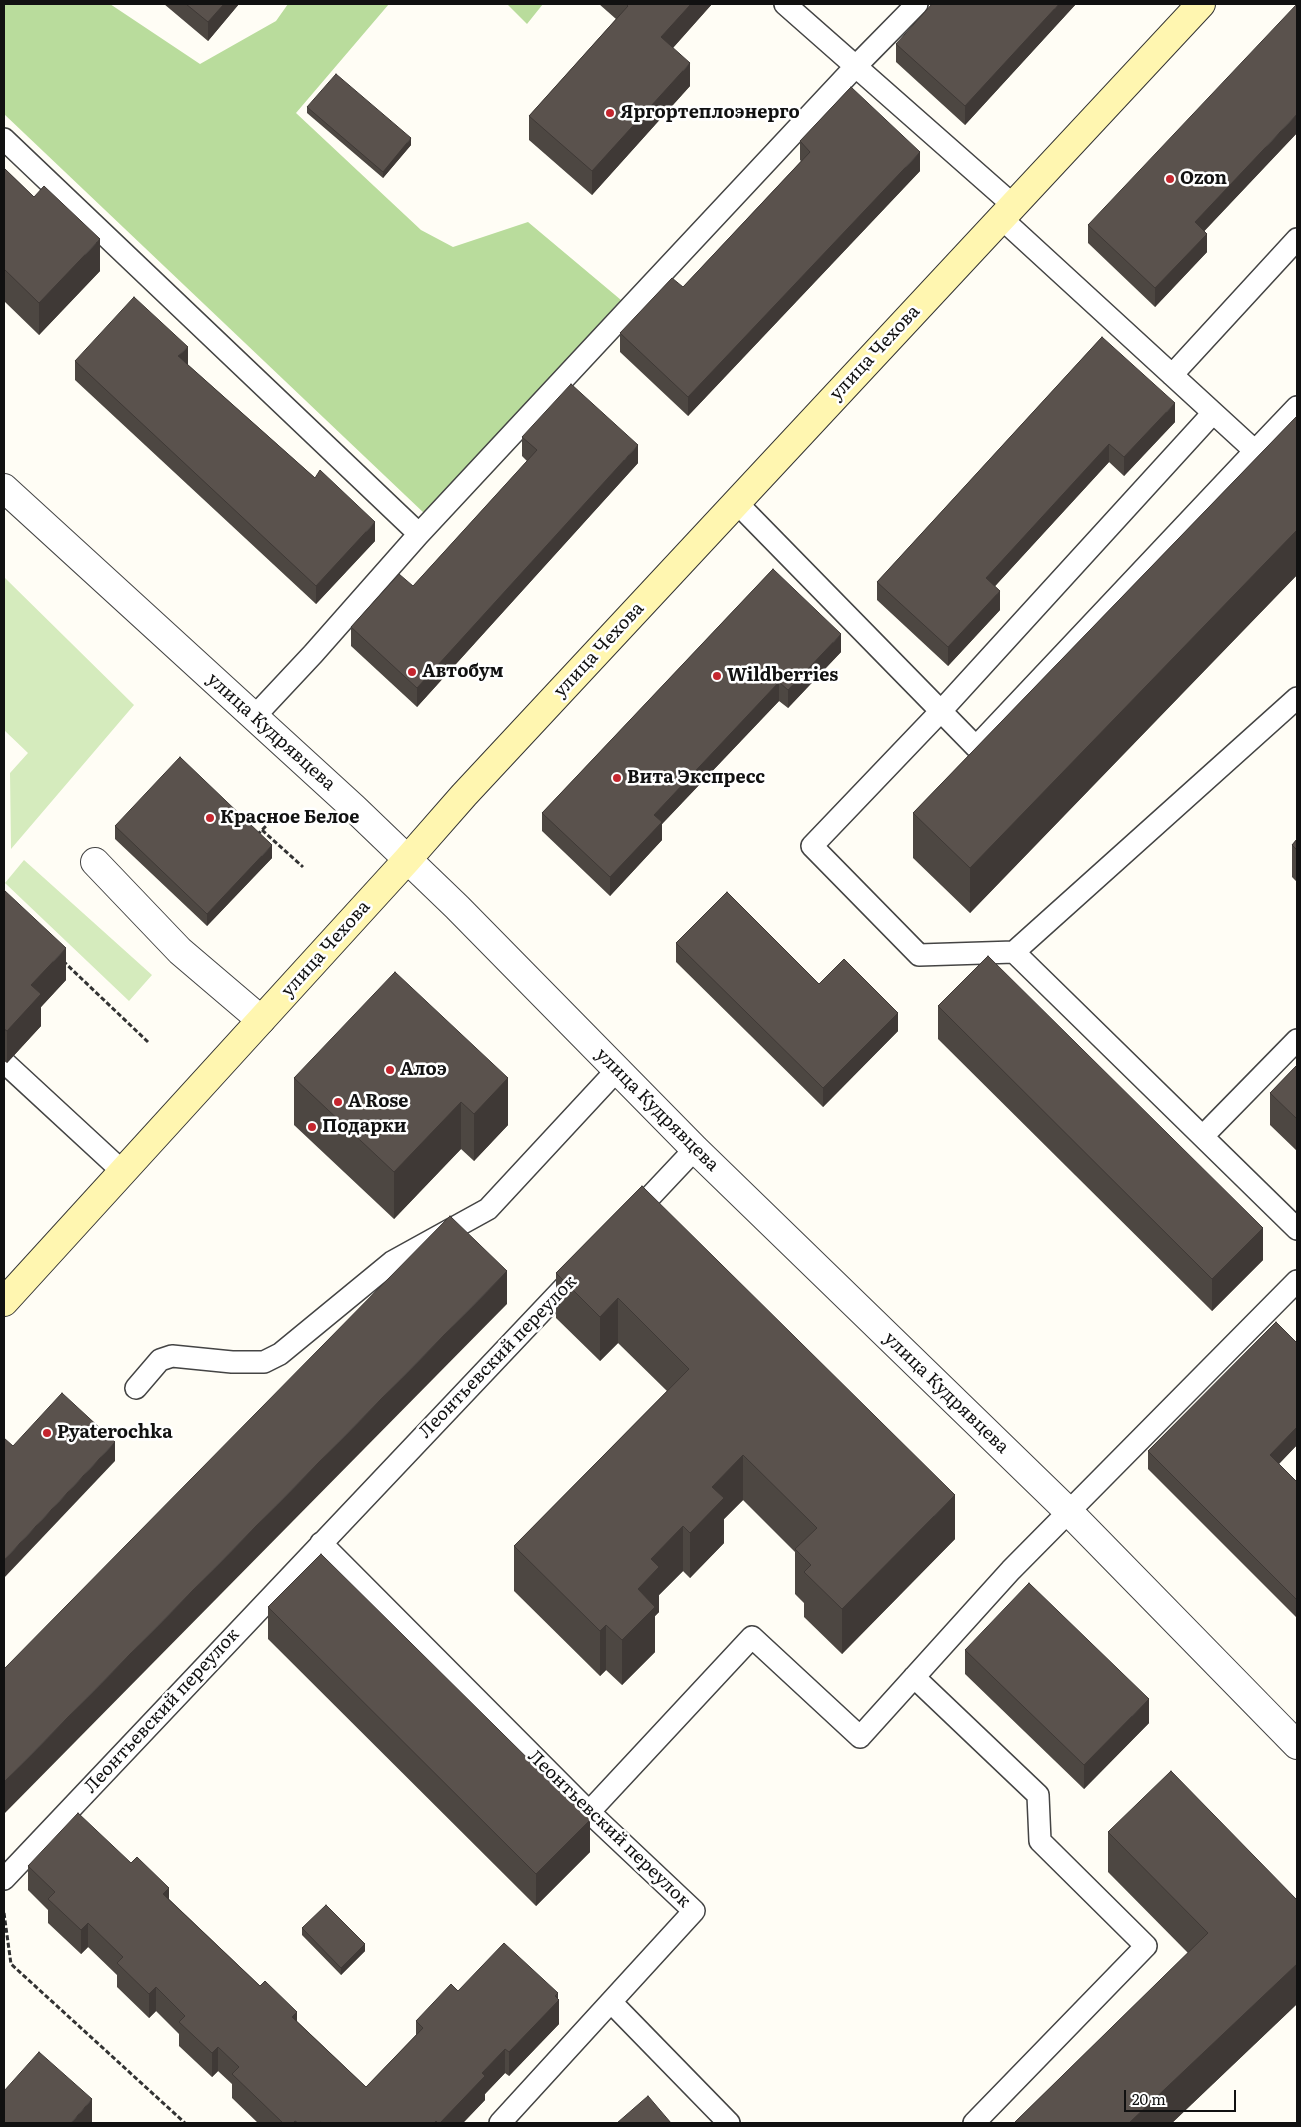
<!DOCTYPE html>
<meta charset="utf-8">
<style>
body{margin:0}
#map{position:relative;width:1301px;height:2127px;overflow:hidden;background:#fffdf5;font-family:Literata,serif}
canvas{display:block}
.frame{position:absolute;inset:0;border:5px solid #111;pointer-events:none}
.scale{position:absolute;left:1124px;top:2090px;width:112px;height:22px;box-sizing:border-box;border:2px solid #111;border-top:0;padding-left:6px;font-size:15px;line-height:18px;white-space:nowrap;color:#111;-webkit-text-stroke:4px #fff;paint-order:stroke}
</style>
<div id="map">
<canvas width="1301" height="2127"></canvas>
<div class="frame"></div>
<div class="scale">20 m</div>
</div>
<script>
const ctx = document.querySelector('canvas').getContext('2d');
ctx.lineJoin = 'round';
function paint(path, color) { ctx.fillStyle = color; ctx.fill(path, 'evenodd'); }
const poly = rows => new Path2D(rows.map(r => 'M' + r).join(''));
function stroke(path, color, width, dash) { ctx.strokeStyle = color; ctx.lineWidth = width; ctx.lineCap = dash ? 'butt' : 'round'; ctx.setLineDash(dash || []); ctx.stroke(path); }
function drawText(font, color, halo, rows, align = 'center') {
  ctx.font = font + ' Literata,serif'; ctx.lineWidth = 5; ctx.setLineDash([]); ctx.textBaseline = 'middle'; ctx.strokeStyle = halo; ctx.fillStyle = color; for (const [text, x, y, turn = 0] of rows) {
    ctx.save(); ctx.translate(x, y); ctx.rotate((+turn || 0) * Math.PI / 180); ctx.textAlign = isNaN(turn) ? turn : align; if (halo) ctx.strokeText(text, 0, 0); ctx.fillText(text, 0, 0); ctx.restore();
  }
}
const green = poly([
 [4,577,134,705,11,849,10,773,28,753,4,730],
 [24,860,152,975,129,1001,5,883]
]);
const forest = poly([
 [4,4,110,4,200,64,276,21,288,4,389,4,296,113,421,230,453,247,528,222,621,300,425,514,4,114],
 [507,4,543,4,527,24]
]);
const path = poly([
 [262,830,303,867],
 [257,835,280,812],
 [63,961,148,1042],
 [4,1913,11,1964,185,2123]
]);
const lane = poly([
 [785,4,1013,205],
 [4,139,419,534],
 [1001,218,1255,451,1297,407],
 [1172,375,1297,239],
 [1213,413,941,711,812,846,919,955,1014,952,1297,1229],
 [736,502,976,747,1255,451],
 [254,717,313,654,419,534,638,299,856,66,917,4],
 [1014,952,1297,698],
 [4,1062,122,1171],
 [1203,1136,1297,1040],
 [631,1217,695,1149],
 [136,1388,160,1360,172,1356,232,1362,264,1362,280,1354,392,1262,488,1209,617,1070],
 [321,1543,589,1812,694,1911,500,2123],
 [914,1677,1038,1795,1040,1841,1146,1946,974,2123],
 [589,1812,752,1637,860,1737,1011,1570,1297,1281],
 [4,1879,576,1275],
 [611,2002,729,2123]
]);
const street = poly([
 [4,488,354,808,457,907,695,1149,1068,1511,1297,1745],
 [95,862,180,951,261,1020]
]);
const secondary = poly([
 [4,1302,407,860,464,795,1201,4]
]);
const wall = poly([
 [164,4,239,4,208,41],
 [599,4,712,4,673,48,690,86,592,195,529,140,529,116,616,19],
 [1076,4,965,125,896,62,896,44],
 [307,107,411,145,383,178,307,113],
 [1297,133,1204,231,1207,252,1155,307,1088,243,1088,225],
 [800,141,920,171,688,416,620,352,620,333,683,287,801,161,800,160],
 [4,168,34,197,100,271,39,335,4,301],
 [1102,337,1175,422,1124,476,1109,462,995,586,1000,610,948,666,877,600,877,582],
 [75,361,188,365,315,478,375,541,316,604,75,380],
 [1297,416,1297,575,970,913,913,858,913,813],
 [522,437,638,463,417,707,351,646,351,627,413,586,527,461,522,456],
 [773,569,841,652,788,708,779,701,662,824,662,840,610,896,542,831,542,813],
 [115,826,272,858,207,926,115,839],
 [1297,839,1297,882,1292,877,1292,845],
 [4,890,66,980,41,1007,41,1026,7,1063,4,1061],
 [676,943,819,984,898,1031,823,1107,676,962],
 [938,1006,1263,1260,1212,1311,938,1039],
 [1297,1065,1297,1151,1270,1125,1270,1093],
 [294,1078,508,1078,508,1125,474,1161,461,1149,394,1219,294,1125],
 [642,1186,955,1539,842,1654,804,1617,804,1603,795,1594,795,1552,743,1500,724,1519,724,1543,690,1578,683,1571,659,1595,659,1612,655,1616,655,1652,622,1685,606,1670,600,1676,514,1591,514,1546,667,1391,618,1343,600,1361,556,1318,556,1273],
 [1297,1343,1297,1445,1279,1464,1297,1482,1297,1618,1148,1469,1148,1451],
 [268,1607,590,1852,536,1906,268,1639],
 [965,1650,1149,1723,1084,1789,965,1674],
 [1108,1832,1297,1900,1297,2004,1172,2123,1014,2123,1188,1953,1108,1872],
 [28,1866,169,1899,366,2087,416,2035,416,2021,458,1991,558,1999,559,2024,509,2076,505,2073,485,2094,485,2100,463,2123,258,2123,232,2098,232,2084,218,2071,212,2077,179,2046,179,2034,156,2011,149,2018,117,1987,117,1975,88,1947,81,1954,48,1923,48,1910,28,1890],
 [302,1928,365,1951,341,1975,302,1935]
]);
const shadedWall = poly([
 [224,4,239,4,208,41,208,22],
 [691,4,712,4,661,61,661,37],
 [1059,4,1076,4,965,125,965,106],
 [690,63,690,86,592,195,592,171],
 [1297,114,1297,133,1195,241,1195,222],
 [411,138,411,145,383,178,383,172],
 [920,152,920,171,688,416,688,397],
 [1207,234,1207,252,1155,307,1155,288],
 [100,239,100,271,39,335,39,303],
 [188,347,188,366,178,356],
 [1175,403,1175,422,1124,476,1124,457],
 [1109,444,1109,462,986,596,986,578],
 [638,445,638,463,417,707,417,688],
 [375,522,375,541,316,604,316,586],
 [1297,530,1297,575,970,913,970,868],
 [1000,591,1000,610,948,666,948,647],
 [841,634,841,652,788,708,788,690],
 [779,682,779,701,662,824,662,840,610,896,610,877,654,815],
 [272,845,272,858,207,926,207,914],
 [66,948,66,980,41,1007,41,1026,7,1063,7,1031,31,985],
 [898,1013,898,1031,823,1107,823,1088],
 [508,1078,508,1125,474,1161,474,1114],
 [461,1102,461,1149,394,1219,394,1172],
 [1263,1228,1263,1260,1212,1311,1212,1279],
 [507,1271,507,1304,4,1814,4,1782],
 [618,1298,618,1343,600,1361,600,1317],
 [1297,1427,1297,1445,1270,1473,1270,1455],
 [115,1442,115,1461,4,1578,4,1560],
 [743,1455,743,1500,724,1519,724,1543,690,1578,690,1533,712,1487],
 [955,1495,955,1539,842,1654,842,1609],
 [683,1526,683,1571,659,1595,659,1612,655,1616,655,1652,622,1685,622,1640,638,1589,651,1559],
 [606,1625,606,1670,600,1676,600,1631],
 [1149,1699,1149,1723,1084,1789,1084,1765],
 [590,1820,590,1852,536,1906,536,1874],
 [169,1888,169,1912,163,1894],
 [88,1923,88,1947,81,1954,81,1930],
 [365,1944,365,1951,341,1975,341,1968],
 [1297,1964,1297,2004,1172,2123,1129,2123],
 [156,1987,156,2011,149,2018,149,1994],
 [558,1993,558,2001,559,2000,559,2024,509,2076,509,2052],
 [297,2012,297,2036,292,2017],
 [218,2047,218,2071,212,2077,212,2053],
 [505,2049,505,2073,485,2094,485,2100,463,2123,440,2123,482,2073],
 [92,2099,92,2123,71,2123]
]);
const building = poly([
 [186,4,224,4,208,22,186,4],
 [626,4,691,4,661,37,690,63,592,171,529,116,628,6,626,4],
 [932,4,1059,4,965,106,896,44,932,4],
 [1297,4,1297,114,1195,222,1207,234,1155,288,1088,225,1297,4],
 [336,74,411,138,383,172,307,107,336,74],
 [851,87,920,152,688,397,620,333,672,278,683,287,810,152,800,141,851,87],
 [4,168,34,197,44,186,100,239,39,303,4,269,4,168],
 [134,297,188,347,178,356,315,478,320,470,375,522,316,586,75,361,134,297],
 [1102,337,1175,403,1124,457,1109,444,986,578,1000,591,948,647,877,582,1102,337],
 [571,384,638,445,417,688,351,627,399,574,413,586,537,450,522,437,571,384],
 [1297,416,1297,530,970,868,913,813,1297,416],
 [773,569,841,634,788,690,779,682,654,815,662,822,610,877,542,813,773,569],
 [180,757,272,845,207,914,115,826,180,757],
 [1297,839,1297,850,1292,845,1297,839],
 [4,890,66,948,31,985,41,994,7,1031,4,1029,4,890],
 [727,892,819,984,844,959,898,1013,823,1088,676,943,727,892],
 [988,956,1263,1228,1212,1279,938,1006,988,956],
 [395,972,508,1078,474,1114,461,1102,394,1172,294,1078,395,972],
 [1297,1065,1297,1119,1270,1093,1297,1065],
 [642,1186,955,1495,842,1609,804,1572,811,1565,795,1549,817,1528,743,1455,712,1487,724,1498,690,1533,683,1526,651,1559,659,1567,638,1589,655,1607,622,1640,606,1625,600,1631,514,1546,689,1369,618,1298,600,1317,556,1273,642,1186],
 [450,1216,507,1271,4,1782,4,1669,450,1216],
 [1276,1322,1297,1343,1297,1427,1270,1455,1297,1482,1297,1600,1148,1451,1276,1322],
 [62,1393,115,1442,4,1560,4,1438,13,1446,62,1393],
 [321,1554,590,1820,536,1874,268,1607,321,1554],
 [1029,1583,1149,1699,1084,1765,965,1650,1029,1583],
 [1171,1771,1297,1900,1297,1964,1129,2123,1014,2123,1208,1933,1108,1832,1171,1771],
 [78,1813,131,1863,137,1857,169,1888,163,1894,260,1986,265,1981,297,2012,292,2017,366,2087,423,2028,416,2021,451,1984,458,1991,504,1943,558,1993,555,1996,559,2000,509,2052,505,2049,482,2073,485,2076,440,2123,438,2123,436,2121,434,2123,322,2123,320,2122,319,2123,298,2123,295,2121,293,2123,283,2123,232,2074,239,2067,218,2047,212,2053,179,2022,185,2016,156,1987,149,1994,117,1963,123,1957,88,1923,81,1930,48,1899,55,1892,28,1866,78,1813],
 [326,1905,365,1944,341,1968,302,1928,326,1905],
 [39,2052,92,2099,71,2123,4,2123,4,2091,39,2052],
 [648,2096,671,2123,617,2123,648,2096]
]);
const markers = [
 [610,113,5,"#c4262e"],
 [1170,179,5,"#c4262e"],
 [412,672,5,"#c4262e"],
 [717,676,5,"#c4262e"],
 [617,778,5,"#c4262e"],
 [210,818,5,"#c4262e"],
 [390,1070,5,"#c4262e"],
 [338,1102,5,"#c4262e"],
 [312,1127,5,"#c4262e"],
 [47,1433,5,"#c4262e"]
];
const poiNames = [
 ["Яргортеплоэнерго",620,113],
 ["Ozon",1180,179],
 ["Автобум",422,672],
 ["Wildberries",727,676],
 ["Вита Экспресс",627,778],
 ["Красное Белое",220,818],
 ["Алоэ",400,1070],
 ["A Rose",348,1102],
 ["Подарки",322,1127],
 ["Pyaterochka",57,1433]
];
const streetNames = [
 ["улица Чехова",875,353,-47],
 ["улица Чехова",599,650,-47],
 ["улица Кудрявцева",271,732,42],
 ["улица Чехова",326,949,-48],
 ["улица Кудрявцева",657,1110,45],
 ["Леонтьевский переулок",498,1357,-46],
 ["улица Кудрявцева",946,1393,44],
 ["Леонтьевский переулок",162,1711,-47],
 ["Леонтьевский переулок",609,1829,44]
];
paint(green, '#d5ebbd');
paint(forest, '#b9dc9c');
stroke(lane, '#444', 24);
stroke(street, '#444', 30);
stroke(secondary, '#333', 30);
stroke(path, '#333', 3, [5, 2.5]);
stroke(lane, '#fff', 21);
stroke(street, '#fff', 28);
stroke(secondary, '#fff6b0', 28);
paint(wall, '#4d4742');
paint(shadedWall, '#3f3936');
paint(building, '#5a524d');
stroke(building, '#3f3936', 1);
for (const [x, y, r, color] of markers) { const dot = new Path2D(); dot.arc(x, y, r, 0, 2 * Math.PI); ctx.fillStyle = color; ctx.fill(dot); stroke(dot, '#fff', 2); }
drawText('bold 18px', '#111', '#fff', poiNames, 'left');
drawText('18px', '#111', '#fff', streetNames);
</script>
